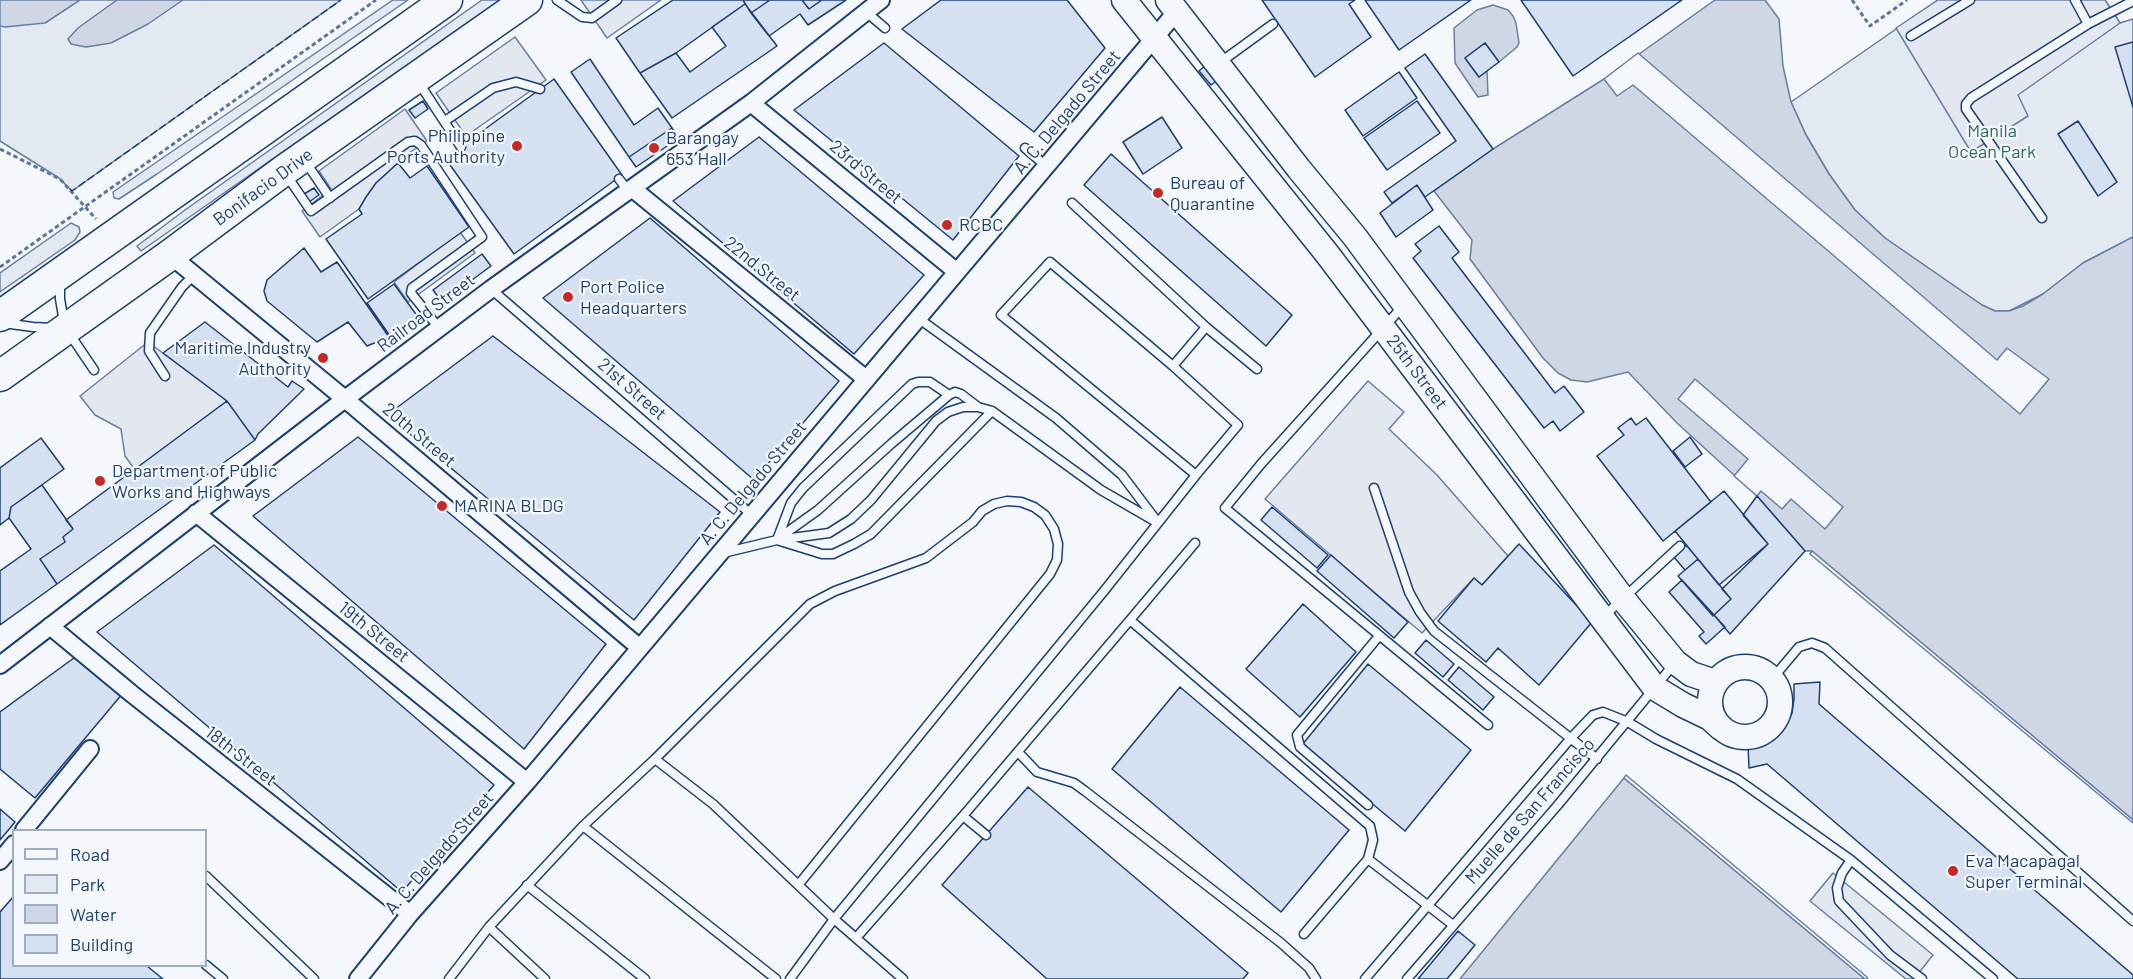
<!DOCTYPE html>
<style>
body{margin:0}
#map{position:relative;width:2133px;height:979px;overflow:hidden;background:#f4f7fb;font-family:Barlow,sans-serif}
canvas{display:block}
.legend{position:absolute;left:12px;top:829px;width:195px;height:138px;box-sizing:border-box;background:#f4f7fb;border:2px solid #9eadc5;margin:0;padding:8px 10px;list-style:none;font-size:18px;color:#1d3f73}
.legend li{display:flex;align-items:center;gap:12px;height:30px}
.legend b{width:30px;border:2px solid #9eadc5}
</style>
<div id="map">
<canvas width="2133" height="979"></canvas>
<ul class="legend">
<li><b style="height:8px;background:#f4f7fb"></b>Road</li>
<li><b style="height:16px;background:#e3e9f0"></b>Park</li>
<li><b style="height:16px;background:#cfd7e4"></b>Water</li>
<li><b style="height:16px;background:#d5e0f0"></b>Building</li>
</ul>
</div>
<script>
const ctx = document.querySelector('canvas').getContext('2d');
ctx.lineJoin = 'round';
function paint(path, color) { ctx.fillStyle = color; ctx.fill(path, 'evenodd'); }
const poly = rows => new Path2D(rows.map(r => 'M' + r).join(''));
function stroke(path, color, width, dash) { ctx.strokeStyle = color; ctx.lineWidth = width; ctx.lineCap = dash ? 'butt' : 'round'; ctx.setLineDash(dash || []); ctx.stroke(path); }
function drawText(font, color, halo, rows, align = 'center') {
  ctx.font = font + ' Barlow,sans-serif'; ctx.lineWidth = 4.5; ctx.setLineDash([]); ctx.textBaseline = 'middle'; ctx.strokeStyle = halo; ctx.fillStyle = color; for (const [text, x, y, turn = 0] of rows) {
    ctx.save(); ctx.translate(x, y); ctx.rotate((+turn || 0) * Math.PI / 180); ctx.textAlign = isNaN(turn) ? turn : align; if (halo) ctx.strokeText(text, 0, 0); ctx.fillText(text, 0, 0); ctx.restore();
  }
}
const green = poly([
 [0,0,341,0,72,191,59,178,0,141,0,0],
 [393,0,408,0,157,174,119,199,114,198,113,192,393,0],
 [482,0,500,0,141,251,137,246,185,210,482,0],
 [1938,0,2105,0,2120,23,2133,19,2133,237,2083,263,2043,294,2009,311,1995,311,1982,305,1885,238,1855,210,1829,174,1806,135,1791,102,1938,0],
 [71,223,79,227,80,232,75,240,0,292,0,273,71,223]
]);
const parking = poly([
 [581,0,661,0,607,38,581,0],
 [1938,0,2105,0,2120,23,2018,95,2028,116,1971,152,1896,28,1938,0],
 [515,37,546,80,466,136,436,93,515,37],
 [405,109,427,141,397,161,398,163,376,183,359,209,320,237,302,211,331,189,319,171,405,109],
 [460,232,475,253,408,302,394,282,460,232],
 [148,342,227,401,135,470,125,456,121,429,95,415,80,396,148,342],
 [1368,381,1404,412,1389,429,1437,475,1508,556,1482,585,1474,578,1422,633,1265,499,1368,381],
 [1833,873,1933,955,1914,979,1906,979,1810,901,1833,873]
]);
const water = poly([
 [0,0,80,0,45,23,5,27,0,26,0,0],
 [117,0,183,0,148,24,111,43,86,47,71,44,68,39,78,28,117,0],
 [1715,0,1765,0,1779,19,1783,66,1791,102,1806,135,1829,174,1855,210,1885,238,1982,305,1995,311,2009,311,2023,306,2043,294,2083,263,2133,237,2133,820,1812,551,1805,551,1757,496,1677,423,1628,372,1587,382,1571,380,1558,373,1543,358,1470,259,1472,240,1434,191,1493,149,1604,79,1715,0],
 [1493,5,1508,10,1513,16,1516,23,1519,43,1517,47,1499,62,1485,43,1465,58,1479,77,1487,71,1488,95,1478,97,1455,63,1454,28,1477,10,1493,5],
 [1624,778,1865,979,1460,979,1624,778]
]);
const pier = poly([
 [1638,53,1997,360,2007,348,2049,379,2020,414,1633,85,1617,96,1604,79,1638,53],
 [1695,379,1843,507,1825,529,1791,499,1782,509,1761,491,1757,496,1734,476,1748,459,1678,399,1695,379],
 [1812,551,2133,820,2133,823,1810,554,1812,551],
 [1626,775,1867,977,1868,979,1865,979,1624,778,1626,775]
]);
const building = poly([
 [673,0,743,0,745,4,676,53,640,73,616,38,673,0],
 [743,0,770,0,751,13,743,0],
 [770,0,802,0,809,9,822,0,846,0,808,25,800,14,769,36,751,13,770,0],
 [802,0,822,0,809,9,802,0],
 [941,0,1067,0,1105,48,1034,132,902,29,941,0],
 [1262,0,1355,0,1349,4,1371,37,1315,77,1262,0],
 [1365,0,1471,0,1399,50,1365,0],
 [1521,0,1682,0,1573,76,1521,0],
 [745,4,777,46,672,118,640,73,676,53,690,72,726,46,712,27,745,4],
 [2133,42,2133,107,2115,47,2133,42],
 [884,43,1019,156,953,240,794,110,884,43],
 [1485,43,1499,62,1479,77,1465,58,1485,43],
 [1425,54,1493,149,1425,197,1417,185,1392,203,1384,192,1456,141,1405,68,1425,54],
 [590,59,634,125,658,108,672,128,629,157,571,72,590,59],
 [1206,65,1218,80,1211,85,1199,71,1206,65],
 [1399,72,1417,98,1363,136,1345,110,1399,72],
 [554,79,622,175,514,254,445,158,554,79],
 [423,101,428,109,415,118,409,110,423,101],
 [1417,101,1440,133,1387,170,1364,138,1417,101],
 [1162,117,1182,148,1143,174,1123,142,1162,117],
 [2078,121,2117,182,2098,196,2058,134,2078,121],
 [672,128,679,138,636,167,629,157,672,128],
 [759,137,924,275,854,354,673,201,759,137],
 [1111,154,1292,315,1266,346,1084,185,1111,154],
 [398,163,410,178,427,166,469,227,368,299,326,239,362,214,359,209,366,197,376,183,398,163],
 [1417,185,1433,210,1396,237,1380,213,1417,185],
 [314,188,319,195,309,202,304,194,314,188],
 [650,218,839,381,754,480,543,298,650,218],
 [1439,226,1459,252,1452,258,1555,393,1564,386,1584,412,1560,431,1553,421,1544,428,1413,258,1421,251,1415,244,1439,226],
 [304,248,321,272,337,262,389,337,367,346,348,322,317,342,267,301,264,291,267,280,304,248],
 [482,254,491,266,442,302,433,290,482,254],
 [394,284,418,317,390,336,367,303,394,284],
 [205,322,288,387,292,381,304,389,258,434,255,440,227,401,163,353,205,322],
 [493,336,720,512,634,620,387,415,493,336],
 [227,401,255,440,57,584,40,559,65,542,63,537,73,529,66,520,227,401],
 [1631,418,1636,425,1646,418,1711,502,1663,541,1597,456,1624,435,1618,428,1631,418],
 [358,437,606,644,524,749,253,516,358,437],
 [1690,437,1702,454,1685,467,1673,451,1690,437],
 [41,438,64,469,11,507,9,518,0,525,0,468,41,438],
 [42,485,73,529,63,537,65,542,40,559,57,584,0,625,0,571,31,549,9,518,11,507,42,485],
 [1724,491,1768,544,1719,585,1675,531,1724,491],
 [1757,496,1805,551,1730,634,1714,615,1731,599,1722,589,1768,544,1743,515,1757,496],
 [1272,507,1328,555,1317,568,1261,520,1272,507],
 [1519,544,1592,622,1539,685,1498,648,1486,662,1438,621,1474,578,1482,585,1519,544],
 [214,545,494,785,402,892,97,632,214,545],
 [1686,545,1698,559,1685,570,1673,556,1686,545],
 [1331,555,1408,622,1394,638,1317,571,1331,555],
 [1698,559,1731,599,1713,616,1678,576,1698,559],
 [1682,580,1725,627,1706,644,1699,636,1704,632,1669,592,1682,580],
 [1303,604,1356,652,1300,717,1246,669,1303,604],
 [1426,640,1454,664,1443,677,1415,653,1426,640],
 [78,655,123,693,35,798,0,769,0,712,78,655],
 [1368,664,1471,750,1405,831,1302,745,1368,664],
 [1459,667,1494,697,1483,710,1448,680,1459,667],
 [1820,682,1819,704,2133,975,2133,979,2018,979,1767,764,1749,768,1748,745,1770,739,1779,732,1786,723,1792,713,1794,699,1794,684,1820,682],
 [1180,687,1349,830,1281,912,1112,769,1180,687],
 [1028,787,1248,973,1243,979,1047,979,942,885,1028,787],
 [0,809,15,822,0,840,0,809],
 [14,896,14,966,147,966,163,979,0,979,0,912,14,896],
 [1458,931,1475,945,1447,979,1418,979,1458,931]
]);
const path = poly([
 [1852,0,1870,26,1907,0],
 [0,149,60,179,96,219],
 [0,267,376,0]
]);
const lane = poly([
 [557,0,582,17,592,18,617,0],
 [2075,0,2088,24],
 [865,11,885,28],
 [1911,36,1970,0],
 [1218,64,1273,24],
 [419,83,461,147],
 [445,121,493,88,516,82,540,89],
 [1025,148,1046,166],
 [305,161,330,198],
 [287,176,311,211,408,142,415,141,421,145,482,237,412,288,411,293,439,328],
 [619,179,629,192],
 [1072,203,1206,327,1257,369],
 [2042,218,1966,109,1966,104,1971,98,2088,24,2133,1],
 [60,281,60,299,64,322],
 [491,289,752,515],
 [1403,306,1261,464,1225,508,1488,725],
 [918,318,1056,418,1122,475,1156,520],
 [3,323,33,327,52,328],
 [69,333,94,370],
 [1173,366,1206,327],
 [165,376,149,351,150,333,182,287,194,275],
 [1374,488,1409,592,1420,612,1434,631,1597,759],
 [779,538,818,510,891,444,949,395,955,392,961,394,978,407],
 [777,540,791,503,803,488,912,384,918,382,930,382,949,395],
 [780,541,822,554,833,554,854,544,871,534,992,411],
 [1195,543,1130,620,1370,826,1373,840,1368,859],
 [723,553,777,540,829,533,851,519,871,500,936,421,948,412,963,407,978,407,992,411,1101,490,1158,523],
 [1603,617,1680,546],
 [1772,679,1799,647,1812,643,1825,648,2133,921],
 [1018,752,1037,772,1074,783,1085,791,1281,943,1309,968,1316,979],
 [655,759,713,804,834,919,903,979],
 [1368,805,1300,747,1297,735,1379,636],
 [583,826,776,979],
 [986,835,963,816,1130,620],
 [1851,860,1842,873,1837,888,1839,901,1890,955,1922,979],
 [206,876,314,979],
 [527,885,645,979],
 [489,927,545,979],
 [1304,934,1368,859,1453,925],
 [856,938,963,816],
 [206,965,223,979],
 [449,979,489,927,583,826,655,759,810,604,835,591,926,558,973,522,982,511,994,504,1007,501,1021,502,1034,507,1045,515,1054,529,1058,544,1057,560,1050,574,799,884],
 [790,979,834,919,1104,591,1196,475,1238,425,1173,366,1050,262,1001,315,1196,475],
 [1365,979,1571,738,1593,715,1603,712,1628,722,1656,739,1737,779,1851,860,1993,979],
 [1407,979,1557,806,1674,664]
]);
const street = poly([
 [751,103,957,272],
 [633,189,866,379],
 [170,255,345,399,640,648],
 [196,513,527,782],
 [50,626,132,694,410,914],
 [0,665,345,399,491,289,751,103,881,0],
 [24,830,90,749],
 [0,861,14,844],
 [358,979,410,914,527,782,1177,11]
]);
const secondary = poly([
 [1124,0,1328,255,1655,688,1683,705,1710,718,1721,728],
 [1168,0,1299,169,1355,237,1623,599,1675,662,1691,674,1715,682],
 '1710 702a35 35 0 1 1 70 0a35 35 0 1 1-70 0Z'
]);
const highway = poly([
 [0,316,447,0],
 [0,376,170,255,283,171,527,0]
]);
const fence = poly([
 [70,189,72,191,341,0]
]);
const markers = [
 [517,146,6,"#c62828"],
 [654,148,6,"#c62828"],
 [1158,193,6,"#c62828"],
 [947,225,6,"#c62828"],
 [568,297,6,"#c62828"],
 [323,358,6,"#c62828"],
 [100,481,6,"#c62828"],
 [442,506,6,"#c62828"],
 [1953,871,6,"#c62828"]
];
const streetNames = [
 ["A. C. Delgado Street",1067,112,-50],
 ["23rd Street",866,172,40],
 ["Bonifacio Drive",263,187,-36],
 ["22nd Street",762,269,39],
 ["Railroad Street",426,313,-37],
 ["25th Street",1417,372,53],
 ["21st Street",632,389,41],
 ["20th Street",419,435,40],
 ["A. C. Delgado Street",753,483,-50],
 ["19th Street",374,632,39],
 ["18th Street",241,756,38],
 ["Muelle de San Francisco",1530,811,-49],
 ["A. C. Delgado Street",439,853,-49]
];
const parkNames = [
 ["Manila",1992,131],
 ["Ocean Park",1992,152]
];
const poiNames = [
 ["Philippine",505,136,"right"],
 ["Ports Authority",505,157,"right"],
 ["Barangay",666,138],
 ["653 Hall",666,159],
 ["Bureau of",1170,183],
 ["Quarantine",1170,204],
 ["RCBC",959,225],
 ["Port Police",580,287],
 ["Headquarters",580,308],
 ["Maritime Industry",311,348,"right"],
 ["Authority",311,369,"right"],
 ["Department of Public",112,471],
 ["Works and Highways",112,492],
 ["MARINA BLDG",454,506],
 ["Eva Macapagal",1965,861],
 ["Super Terminal",1965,882]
];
paint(green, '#e3e9f0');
stroke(green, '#687fa3', 1.5);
paint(parking, '#e3e8f0');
stroke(parking, '#687fa3', 1.5);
paint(water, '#cfd7e4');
stroke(water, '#687fa3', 1.5);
paint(pier, '#f4f7fb');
stroke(pier, '#687fa3', 1.5);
paint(building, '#d5e0f0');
stroke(building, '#1d3f73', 1.5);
stroke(lane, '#1d3f73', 11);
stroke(street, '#1d3f73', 20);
stroke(secondary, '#1d3f73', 27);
stroke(highway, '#1d3f73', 33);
stroke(path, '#5e769c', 3, [4.5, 3]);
stroke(lane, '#f4f7fb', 8);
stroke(street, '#f4f7fb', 16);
stroke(secondary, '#f4f7fb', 24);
stroke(highway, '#f4f7fb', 30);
stroke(fence, '#1d3f73', 1.5, [8, 3]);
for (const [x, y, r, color] of markers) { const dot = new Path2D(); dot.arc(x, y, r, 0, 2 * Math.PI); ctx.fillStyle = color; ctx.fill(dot); stroke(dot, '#f4f7fb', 2); }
drawText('18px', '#1d3f73', '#f4f7fb', streetNames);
drawText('18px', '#2c6c60', '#f4f7fb', parkNames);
drawText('18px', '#1d3f73', '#f4f7fb', poiNames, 'left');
</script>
